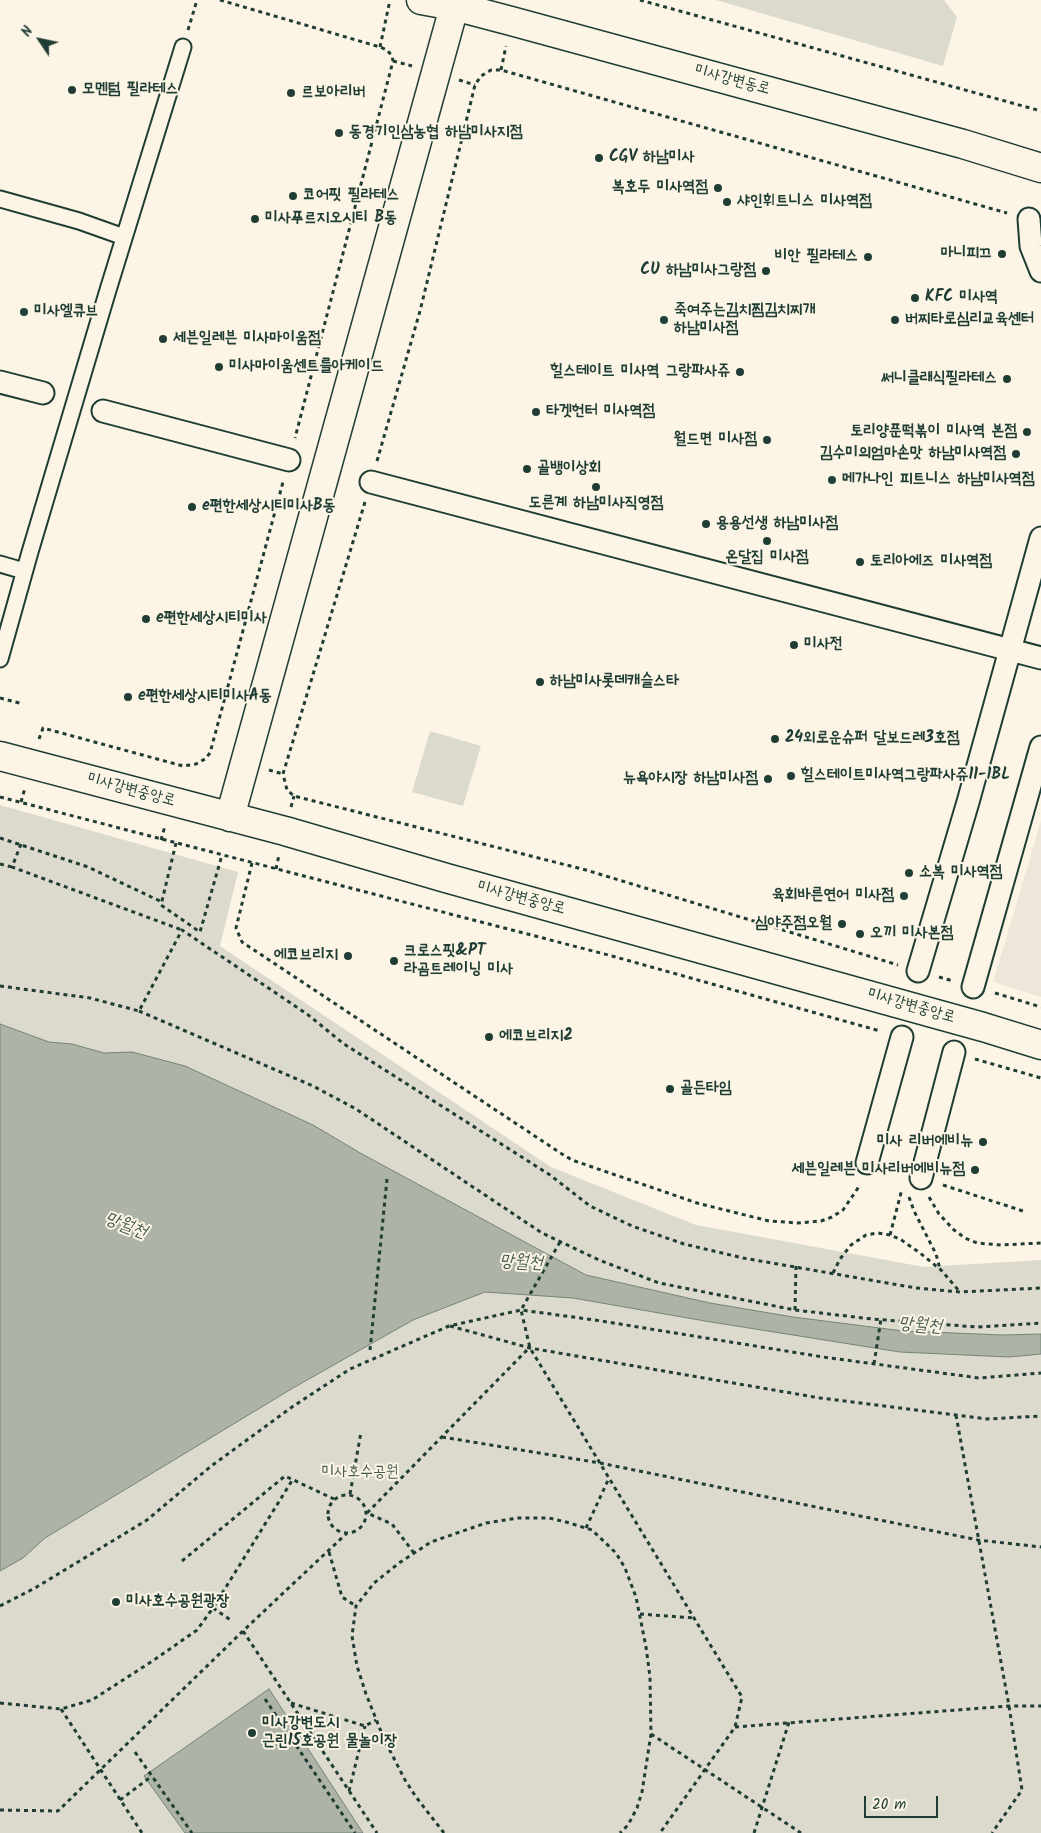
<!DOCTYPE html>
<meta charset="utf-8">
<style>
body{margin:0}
#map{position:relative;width:1041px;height:1833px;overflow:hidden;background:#fcf5e5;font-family:Kalam,sans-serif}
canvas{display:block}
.north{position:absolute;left:15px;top:15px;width:50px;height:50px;-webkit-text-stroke:4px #fcf5e5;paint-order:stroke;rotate:304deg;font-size:14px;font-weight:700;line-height:20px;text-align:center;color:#1f3d34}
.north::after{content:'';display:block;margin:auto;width:18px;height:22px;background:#1f3d34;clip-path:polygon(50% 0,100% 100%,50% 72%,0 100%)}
.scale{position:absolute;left:864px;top:1796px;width:74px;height:22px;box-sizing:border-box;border:2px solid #1f3d34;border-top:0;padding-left:6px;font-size:15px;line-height:18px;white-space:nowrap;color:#1f3d34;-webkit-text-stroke:4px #fcf5e5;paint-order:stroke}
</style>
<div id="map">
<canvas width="1041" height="1833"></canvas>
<div class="north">N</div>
<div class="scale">20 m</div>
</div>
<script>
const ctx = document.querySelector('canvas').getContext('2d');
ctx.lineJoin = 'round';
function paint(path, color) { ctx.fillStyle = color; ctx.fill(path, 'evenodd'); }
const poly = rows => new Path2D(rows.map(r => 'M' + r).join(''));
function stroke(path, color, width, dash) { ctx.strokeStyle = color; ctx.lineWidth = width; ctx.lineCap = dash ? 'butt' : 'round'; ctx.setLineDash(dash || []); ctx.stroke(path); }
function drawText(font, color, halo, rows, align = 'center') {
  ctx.font = font + ' Kalam,"Poor Story",sans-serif'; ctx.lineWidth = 4; ctx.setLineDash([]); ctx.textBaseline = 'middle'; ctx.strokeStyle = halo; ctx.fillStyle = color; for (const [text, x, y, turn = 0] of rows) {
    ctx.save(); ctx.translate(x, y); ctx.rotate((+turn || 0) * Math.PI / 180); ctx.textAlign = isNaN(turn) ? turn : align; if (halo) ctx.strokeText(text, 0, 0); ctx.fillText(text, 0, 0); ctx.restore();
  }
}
const built = poly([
 [1041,821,1041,997,993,982]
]);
const green = poly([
 [716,0,944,0,957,17,943,66],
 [430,731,481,746,463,806,412,792],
 [0,805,238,872,220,946,551,1167,696,1225,924,1267,1041,1260,1041,1833,0,1833]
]);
const water = poly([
 [0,1024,49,1042,72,1044,104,1053,132,1052,185,1066,313,1125,362,1154,586,1275,710,1303,793,1317,903,1331,1003,1335,1041,1334,1041,1354,1009,1357,900,1352,705,1321,573,1298,485,1292,413,1320,293,1388,45,1538,23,1558,0,1571,0,1024],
 [269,1689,363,1833,185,1833,144,1776,269,1689]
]);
const path = poly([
 [220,0,380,47,387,50,392,56,393,61,295,438],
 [640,0,1041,111],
 [188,30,197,0],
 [380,47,390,0],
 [393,61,412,66],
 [501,70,506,46],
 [459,80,475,85],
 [377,461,420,311,475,85,481,76,491,70,501,70,1007,213],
 [365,502,283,774,287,790,294,796,586,870,898,965],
 [0,698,23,704],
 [39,739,43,728,183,766,196,764,205,759,210,753,283,482],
 [269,770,283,774],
 [0,797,612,956,880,1031],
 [21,802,25,788],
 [291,807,294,796],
 [0,838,88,867,162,902],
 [161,840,165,826],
 [176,843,161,905,200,932,222,855],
 [21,844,12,867,182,930],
 [252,863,236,928,242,942,562,1154,572,1160,697,1203,769,1221,798,1223,821,1221,832,1217,843,1210,860,1185],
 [0,864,12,867],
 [276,869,279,855],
 [939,977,953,981],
 [0,986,90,998,139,1011,182,930,307,1014,344,1044,550,1175,590,1206,632,1226,684,1244,743,1258,916,1288,960,1292,1041,1288],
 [995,993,1041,1007],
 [139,1011,313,1086,356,1109,542,1233,599,1260,659,1283,795,1310,872,1319,977,1327,1041,1323],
 [975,1059,1041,1078],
 [943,1185,1026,1212],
 [909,1197,914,1211,936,1254,940,1269],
 [929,1197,939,1214,954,1230,965,1238,977,1243,1001,1245,1041,1243],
 [890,1235,902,1189],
 [560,1242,521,1310,530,1348,742,1697,735,1727,660,1833],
 [833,1273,840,1259,851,1245,866,1235,878,1233,890,1235,900,1239,920,1253,941,1270,960,1292],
 [795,1310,796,1266],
 [450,1326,530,1348,820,1398,987,1419,1041,1416],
 [370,1350,387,1179],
 [874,1364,881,1319],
 [956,1415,1009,1706,1022,1790,992,1833],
 [442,1437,600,1463,978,1540,1041,1547],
 [350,1494,361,1432],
 '328 1514a19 19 0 1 1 38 0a19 19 0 1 1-38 0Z',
 [586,1528,609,1478],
 [329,1552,342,1597,356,1606],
 [414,1553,392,1524,367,1513,529,1348],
 [182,1561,285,1476,334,1499],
 [0,1606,35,1588,147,1520,210,1467,292,1407,350,1369,449,1326,521,1310,595,1320,823,1357,979,1378,1041,1373],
 [213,1608,232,1621],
 [640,1614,694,1618],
 [243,1631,377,1833],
 [265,1699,355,1833],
 [0,1703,61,1709,92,1700,154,1660,197,1630,213,1608,293,1479],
 [291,1703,365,1726,376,1720],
 [61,1709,142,1833],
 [735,1727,1009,1706,1041,1706],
 [651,1734,801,1833],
 [135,1752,192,1833],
 [349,1791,365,1726],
 [120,1800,152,1776],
 [0,1810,58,1811,243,1631,347,1533],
 [444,1833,416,1797,405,1780,384,1739,366,1694,357,1666,352,1636,356,1606,374,1583,399,1563,431,1542,486,1523,518,1518,549,1518,566,1522,592,1530,616,1553,625,1568,636,1597,646,1647,650,1677,651,1734,642,1792,637,1808,628,1825,620,1833],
 [754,1833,789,1722]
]);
const service = poly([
 [0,199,79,221,124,237],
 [0,564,24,571],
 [0,659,30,552,108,290,183,47]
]);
const pedestrian = poly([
 [1029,219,1031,246,1041,271],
 [0,382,43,393],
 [103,411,289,460],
 [371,482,1041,658],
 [918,971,968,802,1041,538],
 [973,987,1041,747],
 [867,1163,902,1037],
 [921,1178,954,1052]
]);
const tertiary = poly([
 [0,756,285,831,446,878,983,1027,1041,1045],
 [230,817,456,0]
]);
const secondary = poly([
 [421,0,454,6,511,21,963,144,1041,168]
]);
const markers = [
 [72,90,5,"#1f3d34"],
 [291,93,5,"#1f3d34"],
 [339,133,5,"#1f3d34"],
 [599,158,5,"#1f3d34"],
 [718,188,5,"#1f3d34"],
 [293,196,5,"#1f3d34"],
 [727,202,5,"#1f3d34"],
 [255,219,5,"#1f3d34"],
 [1002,254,5,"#1f3d34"],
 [868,257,5,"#1f3d34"],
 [766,271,5,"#1f3d34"],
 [915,298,5,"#1f3d34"],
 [24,312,5,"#1f3d34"],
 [664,320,5,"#1f3d34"],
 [895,320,5,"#1f3d34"],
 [163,339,5,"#1f3d34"],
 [219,367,5,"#1f3d34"],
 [740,372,5,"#1f3d34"],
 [1007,379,5,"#1f3d34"],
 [536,412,5,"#1f3d34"],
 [1027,432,5,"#1f3d34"],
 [767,440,5,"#1f3d34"],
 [1016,454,5,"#1f3d34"],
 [527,469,5,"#1f3d34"],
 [832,480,5,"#1f3d34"],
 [596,487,5,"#1f3d34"],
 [192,507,5,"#1f3d34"],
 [706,524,5,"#1f3d34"],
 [767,541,5,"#1f3d34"],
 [860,562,5,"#1f3d34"],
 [146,619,5,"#1f3d34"],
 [794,645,5,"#1f3d34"],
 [540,682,5,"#1f3d34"],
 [128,697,5,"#1f3d34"],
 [775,739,5,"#1f3d34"],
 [791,776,5,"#1f3d34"],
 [768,779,5,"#1f3d34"],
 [909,873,5,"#1f3d34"],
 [904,896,5,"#1f3d34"],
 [842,924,5,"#1f3d34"],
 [860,934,5,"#1f3d34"],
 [348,956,5,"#1f3d34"],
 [394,961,5,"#1f3d34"],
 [489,1037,5,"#1f3d34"],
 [670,1089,5,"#1f3d34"],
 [983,1142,5,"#1f3d34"],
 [975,1170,5,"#1f3d34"],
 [116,1602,5,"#1f3d34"],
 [252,1733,5,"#1f3d34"]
];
const streetNames = [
 ["미사강변동로",732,81,15],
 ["미사강변중앙로",131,791,15],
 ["미사강변중앙로",521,899,15],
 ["미사강변중앙로",911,1007,16]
];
const poiNames = [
 ["모멘텀 필라테스",82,90],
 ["르보아리버",301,93],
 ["동경기인삼농협 하남미사지점",349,133],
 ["CGV 하남미사",609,158],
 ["복호두 미사역점",708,188,"right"],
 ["코어핏 필라테스",303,196],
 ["샤인휘트니스 미사역점",737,202],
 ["미사푸르지오시티 B동",265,219],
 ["마니피끄",992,254,"right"],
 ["비안 필라테스",858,257,"right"],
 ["CU 하남미사그랑점",756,271,"right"],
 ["KFC 미사역",925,298],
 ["죽여주는김치찜김치찌개",674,311],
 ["하남미사점",674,329],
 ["미사엘큐브",34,312],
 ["버찌타로심리교육센터",905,320],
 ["세븐일레븐 미사마이움점",173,339],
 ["미사마이움센트를아케이드",229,367],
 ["힐스테이트 미사역 그랑파사쥬",730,372,"right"],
 ["써니클래식필라테스",997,379,"right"],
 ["타겟헌터 미사역점",546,412],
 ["토리양푼떡볶이 미사역 본점",1017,432,"right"],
 ["월드면 미사점",757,440,"right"],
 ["김수미의엄마손맛 하남미사역점",1006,454,"right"],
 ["골뱅이상회",537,469],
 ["메가나인 피트니스 하남미사역점",842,480],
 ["도른계 하남미사직영점",596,504,"center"],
 ["e편한세상시티미사B동",202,507],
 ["용용선생 하남미사점",716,524],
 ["온달집 미사점",767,558,"center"],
 ["토리아에즈 미사역점",870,562],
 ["e편한세상시티미사",156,619],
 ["미사전",804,645],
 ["하남미사롯데캐슬스타",550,682],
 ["e편한세상시티미사A동",138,697],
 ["24외로운슈퍼 달보드레3호점",785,739],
 ["힐스테이트미사역그랑파사쥬11-1BL",801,776],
 ["뉴욕야시장 하남미사점",758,779,"right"],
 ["소복 미사역점",919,873],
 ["육회바른연어 미사점",894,896,"right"],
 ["심야주점오월",832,924,"right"],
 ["오끼 미사본점",870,934],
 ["크로스핏&PT",404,952],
 ["라곰트레이닝 미사",404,970],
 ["에코브리지",338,956,"right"],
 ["에코브리지2",499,1037],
 ["골든타임",680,1089],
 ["미사 리버에비뉴",973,1142,"right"],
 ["세븐일레븐 미사리버에비뉴점",965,1170,"right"],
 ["미사호수공원광장",126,1602],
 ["미사강변도시",262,1724],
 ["근린15호공원 물놀이장",262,1742]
];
const parkNames = [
 ["미사호수공원",360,1473]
];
const waterNames = [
 ["망월천",125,1227,21],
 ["망월천",521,1264,3],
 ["망월천",920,1327,5]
];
paint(built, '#ece7d8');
paint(green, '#dcdacc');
paint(water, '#aeb3a7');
stroke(water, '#758479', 1);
stroke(service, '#1f3d34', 19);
stroke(pedestrian, '#1f3d34', 25);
stroke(tertiary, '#1f3d34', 31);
stroke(secondary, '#1f3d34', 31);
stroke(path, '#1f3d34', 3, [4, 4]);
stroke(service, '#fcf5e5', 15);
stroke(pedestrian, '#fcf5e5', 21);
stroke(tertiary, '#fcf5e5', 28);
stroke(secondary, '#fcf5e5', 28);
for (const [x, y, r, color] of markers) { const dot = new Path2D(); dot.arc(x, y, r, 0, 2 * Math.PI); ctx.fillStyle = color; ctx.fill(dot); stroke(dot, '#fcf5e5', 2); }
drawText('16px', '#1f3d34', '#fcf5e5', streetNames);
drawText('bold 16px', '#1f3d34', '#fcf5e5', poiNames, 'left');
drawText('16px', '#455c52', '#fcf5e5', parkNames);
drawText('italic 18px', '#435a51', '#fcf5e5', waterNames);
</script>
